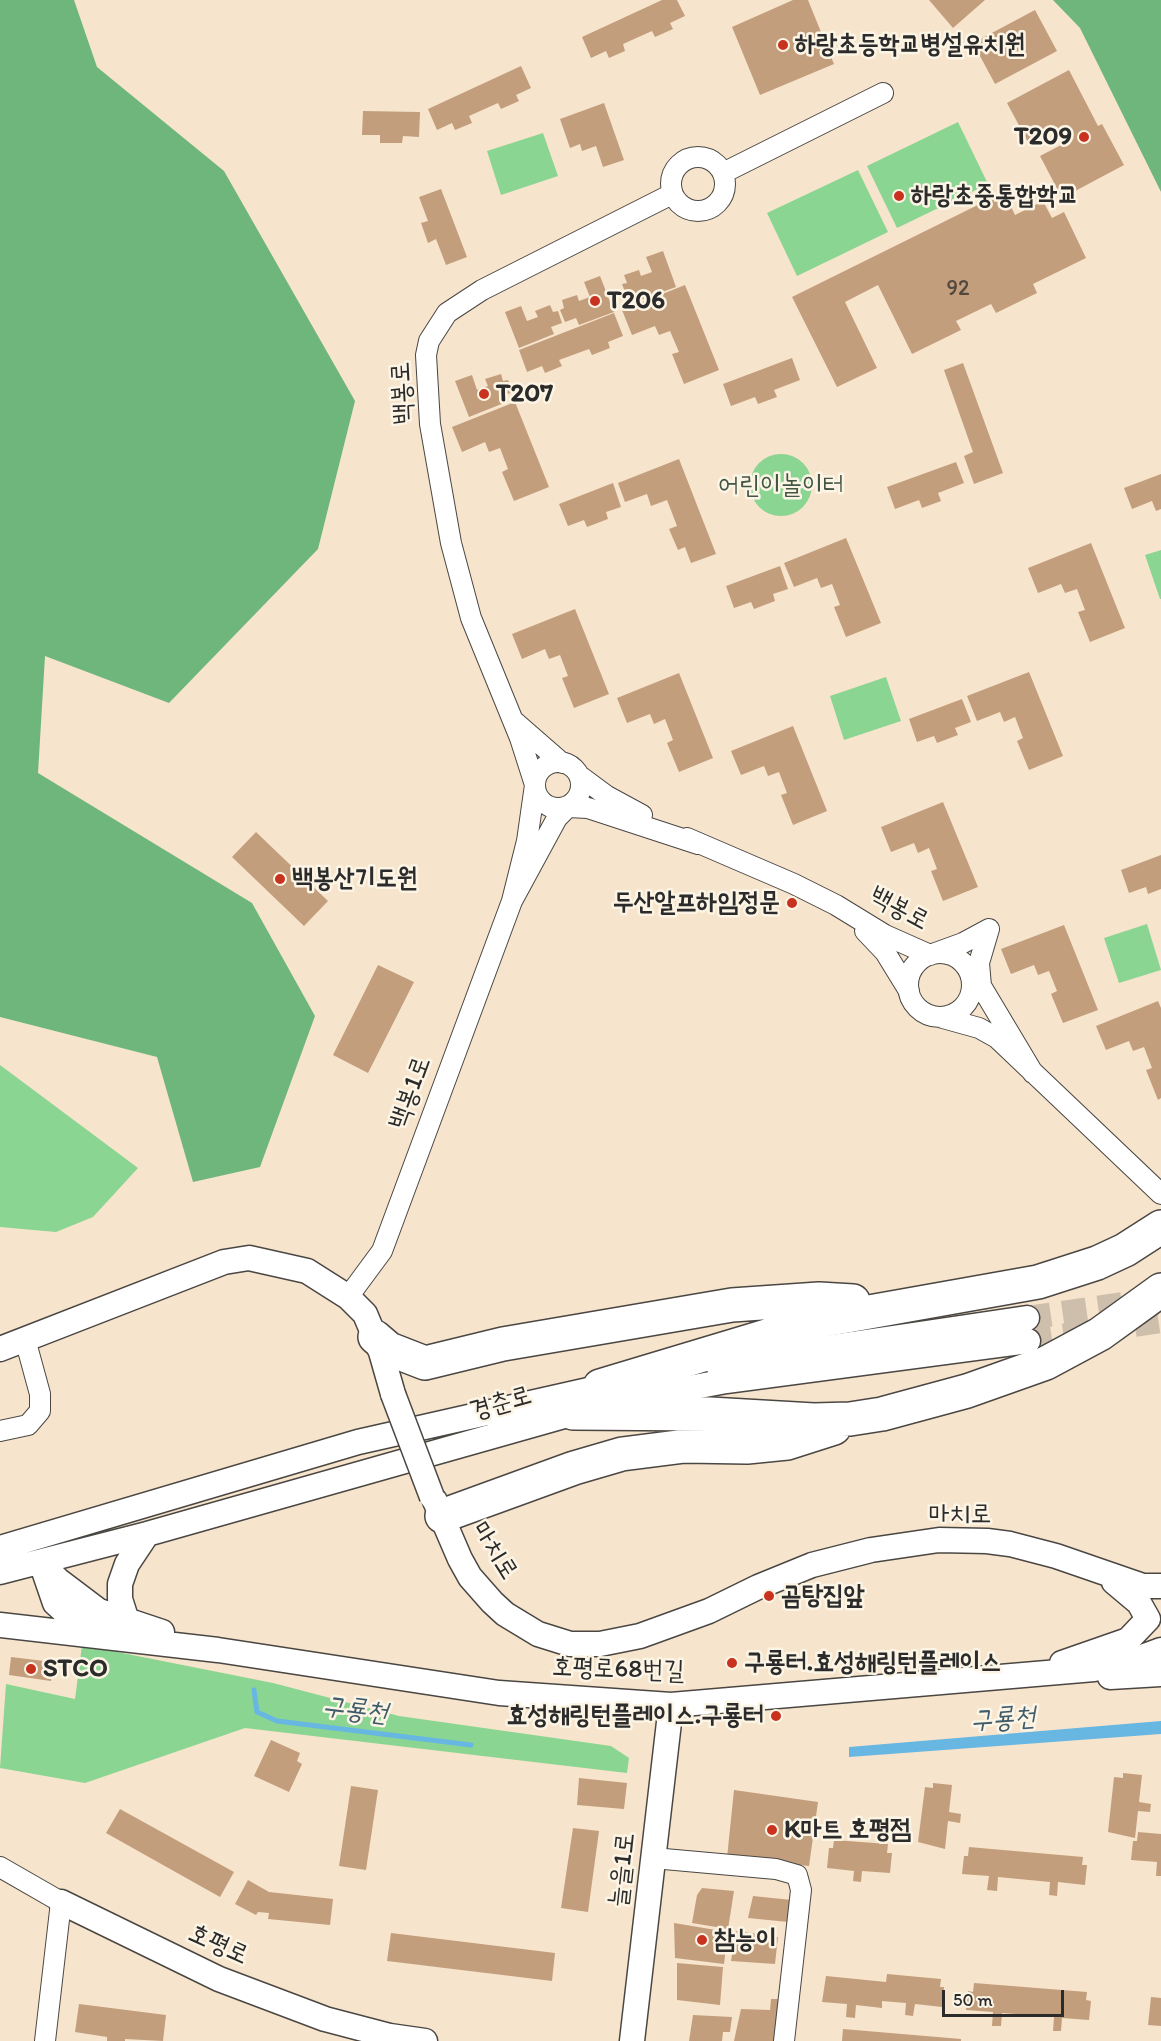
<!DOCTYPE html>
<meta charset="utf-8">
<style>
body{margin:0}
#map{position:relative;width:1161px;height:2041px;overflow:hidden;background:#f7e4cc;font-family:Itim,sans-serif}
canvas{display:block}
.scale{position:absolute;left:942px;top:1990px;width:122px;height:27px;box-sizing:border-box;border:3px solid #2b2b2b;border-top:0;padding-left:8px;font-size:18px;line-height:21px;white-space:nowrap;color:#2b2b2b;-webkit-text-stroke:4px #fcf5e5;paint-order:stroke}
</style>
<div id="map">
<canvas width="1161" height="2041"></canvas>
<div class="scale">50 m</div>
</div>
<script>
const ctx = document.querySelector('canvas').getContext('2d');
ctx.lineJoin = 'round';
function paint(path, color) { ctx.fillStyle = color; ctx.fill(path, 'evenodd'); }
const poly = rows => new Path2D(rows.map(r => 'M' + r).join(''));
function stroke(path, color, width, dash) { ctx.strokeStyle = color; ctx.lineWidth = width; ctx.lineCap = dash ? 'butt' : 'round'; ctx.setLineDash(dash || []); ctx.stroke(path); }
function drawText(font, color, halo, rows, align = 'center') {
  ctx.font = font + ' Itim,"Poor Story",sans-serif'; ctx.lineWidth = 5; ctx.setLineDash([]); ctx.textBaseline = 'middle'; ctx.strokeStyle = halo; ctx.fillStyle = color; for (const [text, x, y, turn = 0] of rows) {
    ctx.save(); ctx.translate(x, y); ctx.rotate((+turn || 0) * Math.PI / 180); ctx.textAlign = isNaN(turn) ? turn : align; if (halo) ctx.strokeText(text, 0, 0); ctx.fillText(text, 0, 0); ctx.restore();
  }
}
const green = poly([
 [958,122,988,184,897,228,867,166],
 [543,133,558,176,501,195,487,151],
 [858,170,888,232,797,276,767,213],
 '750 485a31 31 0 1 1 62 0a31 31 0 1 1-62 0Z',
 [1161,550,1161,599,1160,599,1145,555],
 [886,677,901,721,844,740,830,696],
 [1147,924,1161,970,1119,983,1104,938],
 [0,1065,138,1168,93,1217,56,1232,0,1227],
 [82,1645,273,1683,399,1716,611,1746,629,1758,627,1773,245,1728,85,1783,0,1768,6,1684,75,1699]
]);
const forest = poly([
 [0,0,74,0,97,67,224,171,355,401,318,549,169,703,45,656,38,773,252,903,315,1016,260,1167,193,1182,157,1057,0,1017],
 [1053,0,1161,0,1161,192,1080,28]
]);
const water = poly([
 [1161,1721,1161,1734,849,1757,849,1747]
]);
const stream = poly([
 [254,1690,257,1712,277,1721,471,1745]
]);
const building = poly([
 [662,0,677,0,685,16,670,23,673,29,655,37,652,31,623,44,625,51,609,58,606,51,591,58,582,37],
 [793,0,808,0,834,64,760,95,732,27],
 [929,0,985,0,953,28],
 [1035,10,1057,51,995,84,973,43],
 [521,66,531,88,516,95,519,101,501,109,498,103,469,116,472,123,455,130,452,123,437,130,428,109],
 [1069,70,1098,126,1102,124,1124,165,1062,198,1040,156,1063,144,1056,130,1029,144,1007,103],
 [604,103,624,160,603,167,596,146,582,151,580,144,570,148,560,119],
 [363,111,420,112,419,137,403,136,402,143,380,143,380,135,362,135],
 [441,189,467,257,446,265,436,239,428,243,421,223,428,221,419,197],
 [1004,192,1015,215,1043,201,1052,218,1064,212,1086,258,1033,284,1037,293,996,313,991,304,956,321,961,330,912,354,878,285,845,302,877,368,837,387,792,297],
 [663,251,676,287,640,300,638,293,627,297,622,284,627,283,624,275,639,270,641,276,652,272,646,257],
 [600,276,614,312,579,325,576,318,565,322,560,310,564,308,562,300,577,295,579,301,590,297,584,282],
 [685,285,719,370,684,384,672,354,679,352,670,331,659,335,655,326,632,335,622,310],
 [550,305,553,312,558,311,562,323,551,327,554,334,519,348,505,312,521,306,527,321,538,317,535,311],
 [614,313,623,336,608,342,610,348,592,355,589,349,559,360,562,366,545,373,542,366,527,372,519,350],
 [792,358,800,380,774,390,777,397,758,404,755,397,731,406,723,384],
 [963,363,1003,473,974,484,964,456,973,452,944,370],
 [501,374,503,381,508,380,513,392,502,396,504,403,469,417,455,381,472,375,477,390,488,386,485,379],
 [515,402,549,487,514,501,502,472,508,469,500,448,489,452,485,442,462,452,452,427],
 [679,459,716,554,691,563,685,547,678,550,669,529,677,526,667,500,651,506,647,494,625,502,618,483],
 [956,462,964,483,938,493,941,501,922,508,919,500,895,509,887,487],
 [1161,474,1161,509,1156,511,1152,501,1132,509,1124,488],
 [613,483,621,507,606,512,608,519,587,527,584,520,568,526,559,504],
 [846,538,881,623,846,637,834,607,840,605,832,584,821,588,817,578,794,587,784,563],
 [1091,543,1125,628,1090,642,1078,612,1085,610,1077,589,1065,593,1061,584,1038,593,1028,568],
 [780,566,788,589,773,594,775,601,754,609,751,602,734,608,726,586],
 [575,609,609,694,574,708,562,678,568,676,560,655,549,659,545,649,522,659,512,634],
 [1029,672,1063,756,1029,770,1017,741,1023,738,1015,717,1004,722,1000,712,977,721,967,696],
 [679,673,713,758,679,772,667,743,673,740,665,719,654,724,650,714,627,723,617,698],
 [962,699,971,722,955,728,958,735,937,743,934,736,917,742,909,719],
 [793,726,827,811,793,825,781,795,787,793,779,772,768,776,764,766,741,775,731,751],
 [943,802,978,887,943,901,931,871,937,869,929,848,918,853,914,843,891,852,881,827],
 [256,832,328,901,304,926,232,857],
 [1161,855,1161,889,1148,894,1146,887,1129,893,1121,870],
 [1064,925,1098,1010,1063,1023,1051,994,1057,991,1049,971,1038,975,1034,965,1011,974,1001,949],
 [378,965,414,982,368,1073,333,1055],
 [1158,1001,1161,1008,1161,1098,1158,1100,1146,1070,1152,1068,1144,1047,1133,1051,1129,1041,1106,1050,1096,1026],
 [11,1657,53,1662,51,1681,9,1675],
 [271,1740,300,1753,297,1761,302,1764,289,1792,254,1776],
 [1123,1773,1142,1775,1139,1802,1151,1804,1150,1812,1138,1811,1135,1838,1108,1832,1114,1777,1123,1778],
 [579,1778,627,1783,624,1809,577,1805],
 [933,1783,952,1785,949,1812,961,1814,960,1823,948,1821,945,1849,918,1842,925,1787,933,1788],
 [351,1786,378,1790,366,1870,339,1866],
 [734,1790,818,1802,809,1866,727,1858],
 [120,1809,234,1872,220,1897,106,1833],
 [573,1828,599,1831,588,1912,561,1908],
 [1138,1832,1161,1834,1161,1876,1156,1876,1157,1862,1131,1860,1133,1841,1137,1841],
 [834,1840,888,1844,887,1853,892,1853,890,1873,862,1871,861,1882,853,1881,854,1871,827,1868,829,1848,833,1848],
 [969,1847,1083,1857,1082,1865,1087,1865,1085,1885,1058,1882,1057,1896,1049,1895,1050,1882,998,1877,997,1891,987,1890,989,1876,962,1874,964,1856,968,1856],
 [248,1880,269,1892,333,1899,330,1925,268,1919,269,1913,258,1912,256,1915,235,1904],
 [702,1888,734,1891,728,1929,692,1923,697,1895],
 [753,1896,792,1900,788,1922,748,1918],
 [674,1923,728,1932,724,1964,675,1958],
 [736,1931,778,1937,775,1964,731,1961],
 [391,1933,555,1953,552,1981,387,1961],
 [677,1963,723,1967,720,2005,677,2000],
 [887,1974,941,1979,940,1987,944,1987,942,2007,915,2004,913,2016,905,2015,906,2003,882,2001,882,2008,856,2005,855,2018,846,2017,847,2004,822,2002,826,1976,886,1982],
 [974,1983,1087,1992,1086,2000,1091,2001,1089,2020,1062,2018,1061,2031,1053,2031,1054,2017,1002,2013,1001,2026,992,2026,993,2012,966,2010,968,1991,973,1992],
 [1151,1997,1161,1998,1161,2026,1148,2025],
 [771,1999,781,1999,779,2041,734,2041,741,2009,770,2010],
 [79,2004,166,2015,163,2041,125,2039,125,2041,107,2041,107,2037,75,2032],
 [693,2015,732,2017,730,2032,723,2032,722,2041,689,2041],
 [843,2029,961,2039,961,2041,842,2041]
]);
const tertiaryTunnel = poly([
 [1027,1318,1144,1301],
 [1028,1341,1161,1321]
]);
const minor = poly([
 '671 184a27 27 0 1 1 54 0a27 27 0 1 1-54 0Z',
 [723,173,883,93],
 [515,722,562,763],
 '535 785a23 23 0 1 1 46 0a23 23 0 1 1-46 0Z',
 [580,776,607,796,642,815],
 [687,838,794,884,836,905,885,935,930,955,963,943,989,929,979,963,981,986,1033,1073],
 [512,901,527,841,535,785,520,738,471,618,451,543,430,424,426,355,429,341,447,313,482,290,672,194],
 [865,931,885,952,909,991],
 '908 985a32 32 0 1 1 64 0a32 32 0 1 1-64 0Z',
 [943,1018,979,1028,997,1038,1161,1194],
 [348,1297,382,1251,512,901,557,818,568,807,588,808,698,844],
 [0,1431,28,1425,40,1411,40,1394,25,1339],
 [653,1858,776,1869,797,1875,801,1890,784,2041],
 [0,1867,61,1902,45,2041]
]);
const tertiary = poly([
 [0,1349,224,1262,249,1258,307,1271,348,1297,365,1314,381,1352,393,1394],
 [717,1364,1027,1318],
 [435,1501,460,1559,470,1577,492,1602,505,1614,538,1634,570,1644,600,1644,640,1636,709,1611,758,1587,812,1565,871,1550,939,1540,987,1541,1010,1544,1056,1556,1143,1586,1161,1586],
 [0,1548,358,1442,615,1384],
 [41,1563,58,1580,99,1611,162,1632],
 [43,1568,55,1603,76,1622,93,1632],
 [0,1572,147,1534,610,1403,726,1381,1028,1341],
 [127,1621,120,1599,120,1584,127,1564,147,1534],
 [0,1625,218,1650,499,1693,671,1705,1094,1669,1123,1664,1161,1650],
 [1062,1663,1128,1640,1148,1619,1139,1603,1114,1582],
 [1110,1677,1161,1674],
 [61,1902,219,1979,325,2019,390,2036,425,2041],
 [632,2041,671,1705]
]);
const trunk = poly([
 [375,1337,389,1349,425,1363,503,1344,732,1305,819,1299,853,1301],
 [600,1386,813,1322,1038,1282,1097,1263,1125,1250,1161,1227],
 [573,1413,710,1414,814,1420,850,1419,882,1414,967,1391,1046,1363,1100,1334,1161,1290],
 [442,1516,574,1468,622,1454,685,1446,747,1447,787,1443,834,1428]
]);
const tertiaryBridge = poly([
 [393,1394,432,1497]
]);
const markers = [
 [783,45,6,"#c8321e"],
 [1084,137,6,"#c8321e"],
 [899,196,6,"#c8321e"],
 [595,301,6,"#c8321e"],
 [484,394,6,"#c8321e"],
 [280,879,6,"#c8321e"],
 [792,903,6,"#c8321e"],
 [769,1596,6,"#c8321e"],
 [732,1663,6,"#c8321e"],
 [31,1669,6,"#c8321e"],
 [776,1716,6,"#c8321e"],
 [772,1830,6,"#c8321e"],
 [702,1940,6,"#c8321e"]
];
const numberNames = [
 ["92",958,289]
];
const poiNames = [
 ["하랑초등학교병설유치원",795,45],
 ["T209",1072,137,"right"],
 ["하랑초중통합학교",911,196],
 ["T206",607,301],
 ["T207",496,394],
 ["백봉산기도원",292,879],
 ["두산알프하임정문",780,903,"right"],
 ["곰탕집앞",781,1596],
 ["구룡터.효성해링턴플레이스",744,1663],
 ["STCO",43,1669],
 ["효성해링턴플레이스.구룡터",764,1716,"right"],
 ["K마트 호평점",784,1830],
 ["참능이",714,1940]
];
const streetNames = [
 ["백봉로",403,393,-93],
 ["백봉로",899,909,28],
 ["백봉1로",411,1093,-70],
 ["경춘로",501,1404,-16],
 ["마치로",960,1515],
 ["마치로",494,1551,58],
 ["호평로68번길",618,1670,2],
 ["늘을1로",623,1870,-84],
 ["호평로",218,1945,24]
];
const parkNames = [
 ["어린이놀이터",781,486]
];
const waterNames = [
 ["구룡천",355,1711,7],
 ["구룡천",1003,1720,-4]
];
paint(green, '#8ad592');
paint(forest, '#6fb67c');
paint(water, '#67b7e2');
stroke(stream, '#67b7e2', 5);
paint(building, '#c39e7c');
stroke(tertiaryTunnel, '#cebfac', 24, [24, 12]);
stroke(minor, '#4a4743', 22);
stroke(tertiary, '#4a4743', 27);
stroke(trunk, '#4a4743', 36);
stroke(minor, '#fff', 20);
stroke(tertiary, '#fff', 24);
stroke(trunk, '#fff', 33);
stroke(tertiaryBridge, '#4a4743', 27, []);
stroke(tertiaryBridge, '#fff', 24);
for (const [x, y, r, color] of markers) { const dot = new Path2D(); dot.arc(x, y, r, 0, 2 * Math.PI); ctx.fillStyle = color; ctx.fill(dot); stroke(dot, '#fcf5e5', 2); }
drawText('22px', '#51483f', null, numberNames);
drawText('bold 26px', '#2b2b2b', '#fcf5e5', poiNames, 'left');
drawText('26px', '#2b2b2b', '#fcf5e5', streetNames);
drawText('26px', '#435645', '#fcf5e5', parkNames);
drawText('italic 27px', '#405c6b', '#fcf5e5', waterNames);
</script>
